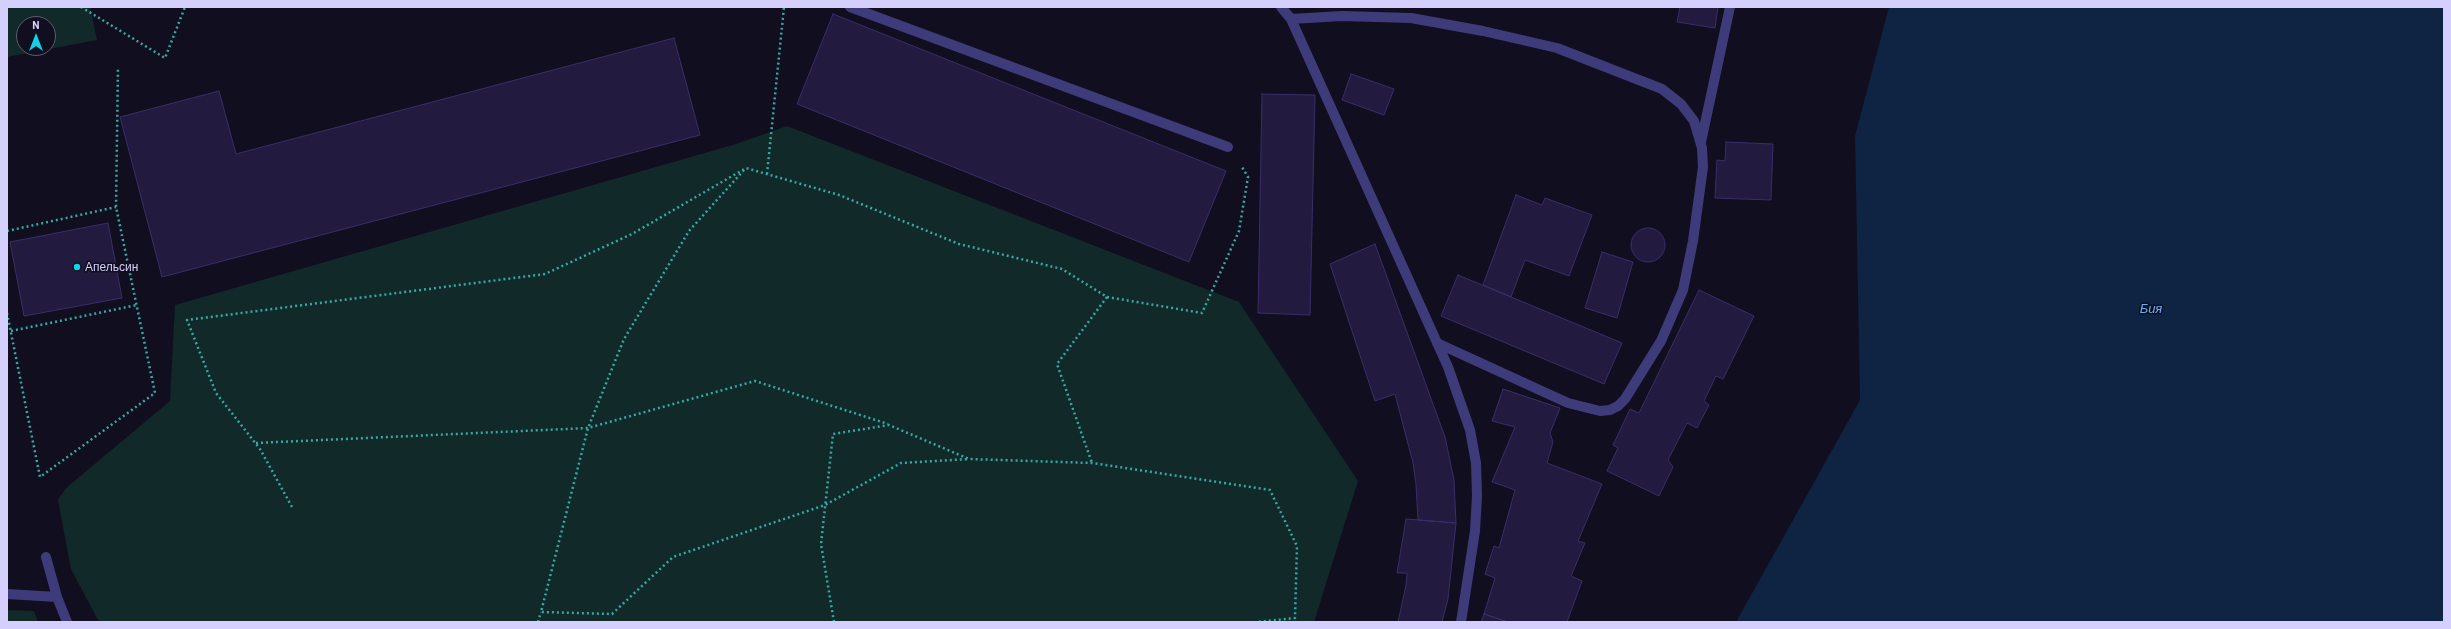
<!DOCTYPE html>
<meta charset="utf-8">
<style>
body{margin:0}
#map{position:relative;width:2451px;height:629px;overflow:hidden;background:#110e1f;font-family:Barlow,sans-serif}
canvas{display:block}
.frame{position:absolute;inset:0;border:8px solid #d4cffc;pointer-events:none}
.north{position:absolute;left:16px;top:16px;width:40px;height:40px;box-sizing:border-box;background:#110e1f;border:1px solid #5f5b77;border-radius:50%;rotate:0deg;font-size:11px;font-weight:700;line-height:16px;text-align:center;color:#d4cffc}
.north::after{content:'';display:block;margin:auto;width:14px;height:18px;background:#0ed3e9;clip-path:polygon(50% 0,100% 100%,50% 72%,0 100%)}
</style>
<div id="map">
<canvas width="2451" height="629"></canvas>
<div class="frame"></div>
<div class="north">N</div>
</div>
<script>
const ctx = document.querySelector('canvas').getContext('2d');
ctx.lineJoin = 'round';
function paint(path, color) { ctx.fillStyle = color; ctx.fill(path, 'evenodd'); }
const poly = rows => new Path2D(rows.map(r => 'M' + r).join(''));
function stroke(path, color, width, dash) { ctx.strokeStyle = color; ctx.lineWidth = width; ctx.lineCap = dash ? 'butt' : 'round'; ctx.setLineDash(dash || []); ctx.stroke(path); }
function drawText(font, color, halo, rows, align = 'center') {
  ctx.font = font + ' Barlow,sans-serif'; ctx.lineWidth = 3; ctx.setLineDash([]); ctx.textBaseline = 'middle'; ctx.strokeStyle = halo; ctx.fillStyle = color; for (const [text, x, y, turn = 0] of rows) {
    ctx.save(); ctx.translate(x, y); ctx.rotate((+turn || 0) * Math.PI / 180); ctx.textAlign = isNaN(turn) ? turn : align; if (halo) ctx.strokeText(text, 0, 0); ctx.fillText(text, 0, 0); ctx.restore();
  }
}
const green = poly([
 [7,7,90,7,97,40,7,57],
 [24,24,48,24,48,48,24,48],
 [787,126,1239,302,1358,481,1314,622,99,622,71,569,58,500,66,488,170,401,175,305,736,144],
 [7,610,34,611,38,622,7,622]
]);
const water = poly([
 [1889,7,2444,7,2444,622,1736,622,1860,400,1855,136]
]);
const building = poly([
 [1680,7,1718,7,1715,28,1677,22,1680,7],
 [833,14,1226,171,1189,262,797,104,833,14],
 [674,38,700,135,162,277,120,117,219,91,236,154,674,38],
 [1351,74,1394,89,1384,115,1342,100,1351,74],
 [1262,94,1315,95,1310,315,1258,313,1262,94],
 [1726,142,1773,144,1771,200,1715,198,1717,160,1725,161,1726,142],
 [1516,195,1542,205,1545,198,1592,215,1569,276,1525,260,1511,297,1483,285,1516,195],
 [108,223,122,298,24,316,10,242,108,223],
 '1631 245a17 17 0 1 1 34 0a17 17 0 1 1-34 0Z',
 [1375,244,1445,437,1454,480,1456,523,1418,520,1416,484,1413,463,1395,394,1375,401,1330,264,1375,244],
 [1602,252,1633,262,1617,318,1585,308,1602,252],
 [1458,275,1622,343,1604,384,1441,316,1458,275],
 [1699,290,1754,316,1723,379,1716,376,1704,401,1709,405,1697,428,1687,423,1668,460,1673,467,1659,496,1607,471,1618,448,1613,445,1630,409,1639,413,1699,290],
 [1503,389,1560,408,1550,433,1553,442,1547,463,1602,484,1578,541,1585,543,1571,576,1582,581,1567,622,1508,622,1484,614,1495,578,1485,574,1494,546,1499,548,1515,490,1492,482,1515,427,1492,421,1503,389],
 [1406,519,1456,523,1448,599,1442,622,1398,622,1406,585,1407,573,1397,573,1406,519],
 [1484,614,1508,622,1481,622,1484,614]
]);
const path = poly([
 [81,7,165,58,185,7],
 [744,170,689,231,624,339,588,428,541,612,612,614,673,557,825,505,901,463,969,459],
 [767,174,784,7],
 [7,231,116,207],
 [1107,297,1202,313,1239,231,1248,177,1242,167],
 [7,313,40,477,155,393,116,207,118,67],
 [11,331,137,305],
 [256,443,588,428,755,381,888,424],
 [292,507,260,449,216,393,187,320,545,274,632,234,746,168,839,195,959,244,1062,269,1107,297,1057,364,1092,463],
 [538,622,541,612],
 [834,622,821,544,833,434,889,425,969,459,1092,463,1270,490,1297,546,1295,618,1257,622]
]);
const minor = poly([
 [850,7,1228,147],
 [1281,7,1291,19,1342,16,1411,18,1483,31,1557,48,1662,89,1681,104,1694,121,1702,148,1703,167,1693,241,1683,290,1661,341,1625,399,1618,406,1610,410,1600,411,1568,403,1437,343],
 [1291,19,1448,367,1470,430,1476,463,1477,496,1475,531,1461,622],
 [1701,142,1730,7],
 [46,557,57,597,67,622],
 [7,594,57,597]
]);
const markers = [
 [77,267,4,"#0ed3e9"]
];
const poiNames = [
 ["Апельсин",85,267]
];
const waterNames = [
 ["Бия",2151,309]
];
paint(green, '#112928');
paint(water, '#0f2342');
paint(building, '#221b3f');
stroke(building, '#3a2e69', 1);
stroke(path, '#35aaa3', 2.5, [2, 3]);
stroke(minor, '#3e3b7b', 10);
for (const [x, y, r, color] of markers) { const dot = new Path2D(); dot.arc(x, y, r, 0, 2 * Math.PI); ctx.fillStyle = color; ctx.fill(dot); stroke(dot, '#110e1f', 1.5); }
drawText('12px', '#d4cffc', '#110e1f', poiNames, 'left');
drawText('italic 13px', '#63b2f6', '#110e1f', waterNames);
</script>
